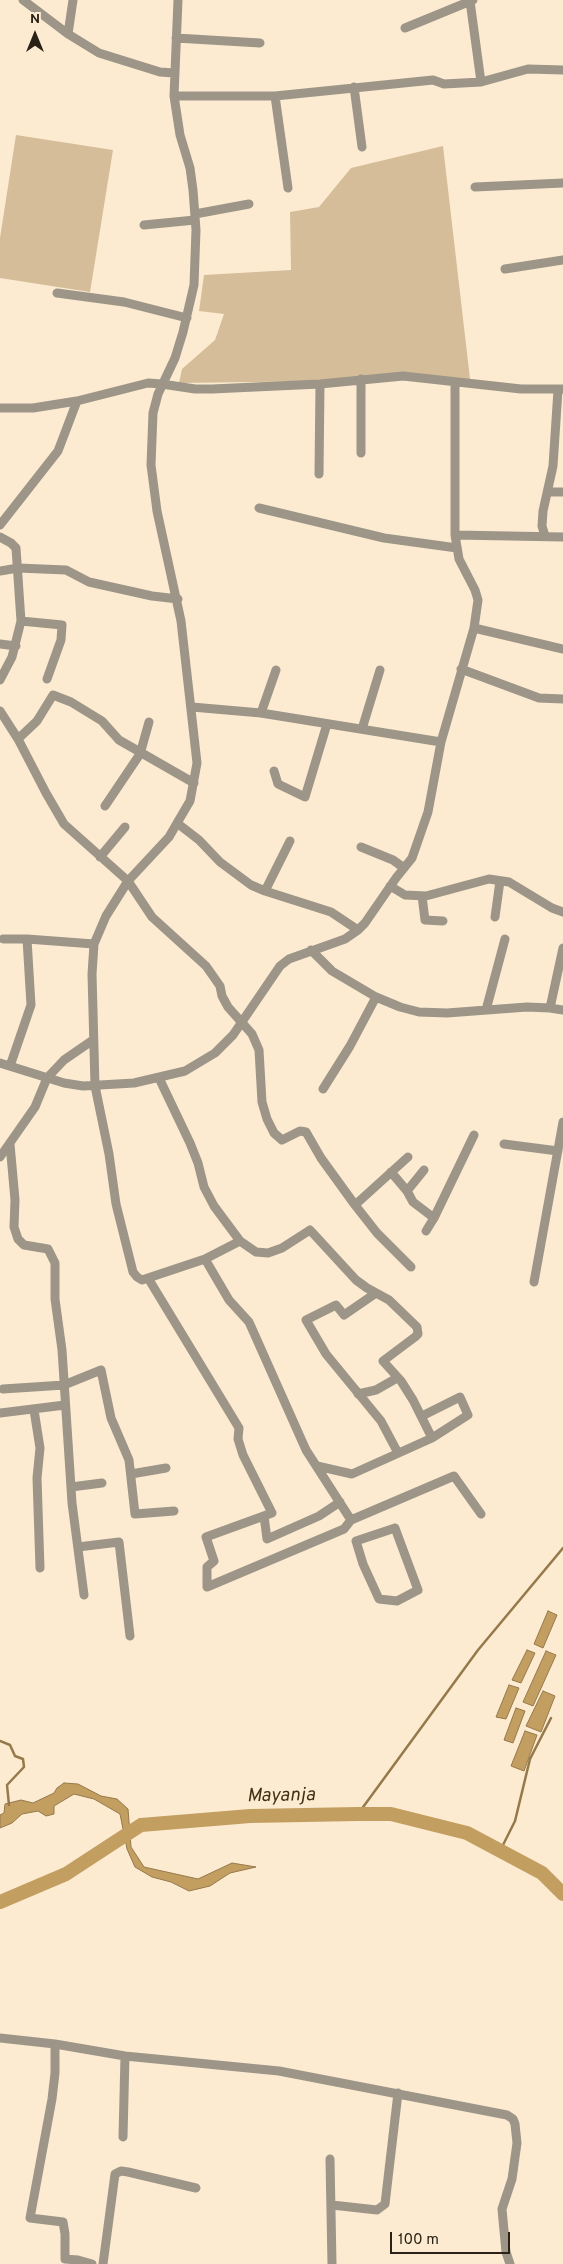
<!DOCTYPE html>
<style>
body{margin:0}
#map{position:relative;width:563px;height:2264px;overflow:hidden;background:#fcebd1;font-family:Overpass,sans-serif}
canvas{display:block}
.north{position:absolute;left:10px;top:10px;width:50px;height:50px;-webkit-text-stroke:4px #fcebd1;paint-order:stroke;rotate:0deg;font-size:14px;font-weight:700;line-height:20px;text-align:center;color:#2a2216}
.north::after{content:'';display:block;margin:auto;width:18px;height:22px;background:#2a2216;clip-path:polygon(50% 0,100% 100%,50% 72%,0 100%)}
.scale{position:absolute;left:390px;top:2232px;width:120px;height:22px;box-sizing:border-box;border:2px solid #2a2216;border-top:0;padding-left:6px;font-size:15px;line-height:18px;white-space:nowrap;color:#2a2216;-webkit-text-stroke:4px #fcebd1;paint-order:stroke}
</style>
<div id="map">
<canvas width="563" height="2264"></canvas>
<div class="north">N</div>
<div class="scale">100 m</div>
</div>
<script>
const ctx = document.querySelector('canvas').getContext('2d');
ctx.lineJoin = 'round';
function paint(path, color) { ctx.fillStyle = color; ctx.fill(path, 'evenodd'); }
const poly = rows => new Path2D(rows.map(r => 'M' + r).join(''));
function stroke(path, color, width, dash) { ctx.strokeStyle = color; ctx.lineWidth = width; ctx.lineCap = dash ? 'butt' : 'round'; ctx.setLineDash(dash || []); ctx.stroke(path); }
function drawText(font, color, halo, rows, align = 'center') {
  ctx.font = font + ' Overpass,sans-serif'; ctx.lineWidth = 5; ctx.setLineDash([]); ctx.textBaseline = 'middle'; ctx.strokeStyle = halo; ctx.fillStyle = color; for (const [text, x, y, turn = 0] of rows) {
    ctx.save(); ctx.translate(x, y); ctx.rotate((+turn || 0) * Math.PI / 180); ctx.textAlign = isNaN(turn) ? turn : align; if (halo) ctx.strokeText(text, 0, 0); ctx.fillText(text, 0, 0); ctx.restore();
  }
}
const green = poly([
 [16,135,113,150,90,292,0,278,0,238],
 [443,146,470,379,179,383,182,369,215,340,224,314,199,311,204,275,291,270,290,212,319,207,351,168]
]);
const water = poly([
 [548,1611,557,1615,543,1648,534,1644,548,1611],
 [527,1650,535,1653,521,1683,512,1680,527,1650],
 [546,1651,556,1655,533,1706,523,1702,546,1651],
 [509,1685,519,1688,506,1719,496,1717,509,1685],
 [543,1691,555,1696,541,1732,526,1726,543,1691],
 [516,1708,525,1711,513,1743,504,1740,516,1708],
 [525,1731,537,1735,524,1771,511,1766,525,1731],
 [64,1783,78,1784,101,1796,117,1799,128,1809,131,1847,144,1867,198,1879,232,1863,256,1867,230,1873,210,1886,189,1891,171,1882,152,1877,135,1867,127,1849,120,1814,94,1799,74,1794,54,1806,54,1814,46,1816,38,1811,22,1814,12,1823,0,1828,0,1815,4,1813,5,1804,21,1800,33,1803,54,1793,57,1788,64,1783]
]);
const stream = poly([
 [0,1741,10,1745,15,1756,23,1759,24,1767,7,1785,9,1805],
 [358,1814,478,1650,563,1548],
 [500,1851,515,1821,530,1759,551,1718]
]);
const river = poly([
 [0,1902,66,1874,141,1825,250,1816,358,1814,391,1814,467,1833,542,1873,563,1894]
]);
const minor = poly([
 [23,0,68,34,99,53,160,72,174,73],
 [178,0,174,96,180,135,190,168,193,190,196,230,194,285,183,332,175,358,158,394,153,413,151,465,157,511,181,621,197,763,190,801,180,818,169,837,128,881,106,916,94,944,92,974,95,1086,109,1154,116,1204,133,1272,137,1277,142,1280,205,1259,240,1241],
 [470,1,481,82],
 [405,28,473,0],
 [68,34,73,0],
 [176,38,260,43],
 [354,87,362,147],
 [174,96,275,96,433,80,444,84,481,82,528,69,563,70],
 [275,96,288,188],
 [475,187,563,183],
 [195,214,249,204],
 [144,225,195,220],
 [505,269,563,260],
 [57,293,124,302,187,318],
 [361,379,361,453],
 [0,408,33,408,77,401,148,383,162,384,195,389,212,389,320,384,403,376,521,389,563,389],
 [319,474,320,384],
 [549,492,563,492],
 [259,508,384,538,457,548],
 [0,525,58,451,77,401],
 [455,535,563,537],
 [545,536,542,526,543,511,553,466,558,390],
 [0,537,11,543,16,548,21,621,12,657,0,680],
 [0,571,18,568,66,570,89,582,152,596,178,599],
 [21,621,62,625,61,640,47,679],
 [474,628,563,649],
 [0,644,16,646],
 [461,669,539,698,563,699],
 [192,707,261,713,441,742],
 [0,711,18,739,46,793,64,824,128,881,152,917,206,966,220,986,222,996,228,1007,252,1034,259,1050,262,1102,267,1119,274,1133,282,1140,300,1131,306,1132,321,1158,355,1205,377,1233,411,1267],
 [261,713,276,670],
 [362,729,380,670],
 [18,739,37,721,53,695,71,702,102,721,119,740,194,783],
 [274,771,278,784,305,797,327,724],
 [105,806,140,754,149,722],
 [177,823,199,840,220,862,251,885,265,891,331,912,358,930],
 [361,847,393,860,404,868],
 [100,857,125,827],
 [390,886,405,895,426,896,489,879,509,882,552,908,563,912],
 [265,891,290,841],
 [422,896,425,920,443,921],
 [495,917,500,881],
 [3,939,27,939,94,944],
 [311,950,332,971,376,997,400,1007,419,1012,447,1013,527,1007,550,1008,563,948],
 [550,1008,563,1010],
 [486,1010,505,939],
 [0,1063,64,1083,83,1086,134,1083,185,1071,215,1053,233,1035,280,966,289,959,345,939,358,930,365,923,396,878,412,858,428,812,441,742,474,628,478,600,475,590,459,559,455,535,455,383],
 [10,1066,31,1005,27,939],
 [159,1078,190,1143,198,1163,204,1187,214,1206,240,1241,256,1252,268,1253,282,1248,310,1230,356,1280,367,1288,389,1300,417,1327,418,1334,415,1337,383,1361,401,1381,413,1400,432,1438],
 [323,1089,350,1046,376,997],
 [10,1144,15,1200,14,1227,18,1239,24,1245,48,1249,55,1263,55,1299,62,1350,72,1503,84,1595],
 [504,1144,558,1151],
 [0,1157,35,1107,47,1078,64,1060,93,1040],
 [424,1170,407,1191,413,1202,434,1218],
 [391,1172,407,1191],
 [355,1205,408,1157],
 [426,1231,434,1218,474,1135],
 [205,1259,229,1300,249,1322,306,1450,351,1520],
 [148,1278,239,1428,238,1439,243,1455,272,1513,206,1537,214,1561,207,1567,207,1587,344,1529,351,1520,454,1476,481,1514],
 [534,1282,563,1122],
 [376,1293,344,1315,336,1305,306,1320,326,1354,381,1421,398,1453],
 [3,1389,64,1385,101,1370,111,1418,129,1460,135,1514,174,1511],
 [358,1394,376,1390,397,1378],
 [34,1410,40,1448,37,1478,40,1568],
 [0,1413,65,1405],
 [317,1466,352,1474,432,1438,468,1415,460,1397,422,1416],
 [131,1474,166,1468],
 [71,1487,102,1483],
 [264,1516,267,1539,319,1516,340,1502],
 [395,1528,418,1590,397,1601,379,1599,363,1564,356,1541,395,1528],
 [78,1547,119,1542,130,1636],
 [0,2038,55,2044,125,2056,279,2071,507,2115,513,2119,515,2124,517,2143,512,2179,502,2209,506,2252,510,2264],
 [55,2044,55,2073,52,2099,30,2218,63,2222,65,2234,65,2259,78,2260,92,2264],
 [123,2137,125,2056],
 [330,2159,332,2264],
 [332,2205,377,2210,385,2204,398,2093],
 [103,2264,115,2174,121,2171,128,2172,196,2188]
]);
const waterNames = [
 ["Mayanja",281,1797,-1]
];
paint(green, '#d5bd99');
paint(water, '#c39e61');
stroke(water, '#95794a', 1);
stroke(stream, '#95794a', 2.5);
stroke(river, '#c39e61', 14);
stroke(minor, '#9d9587', 9);
drawText('italic 19px', '#413014', '#fcebd1', waterNames);
</script>
